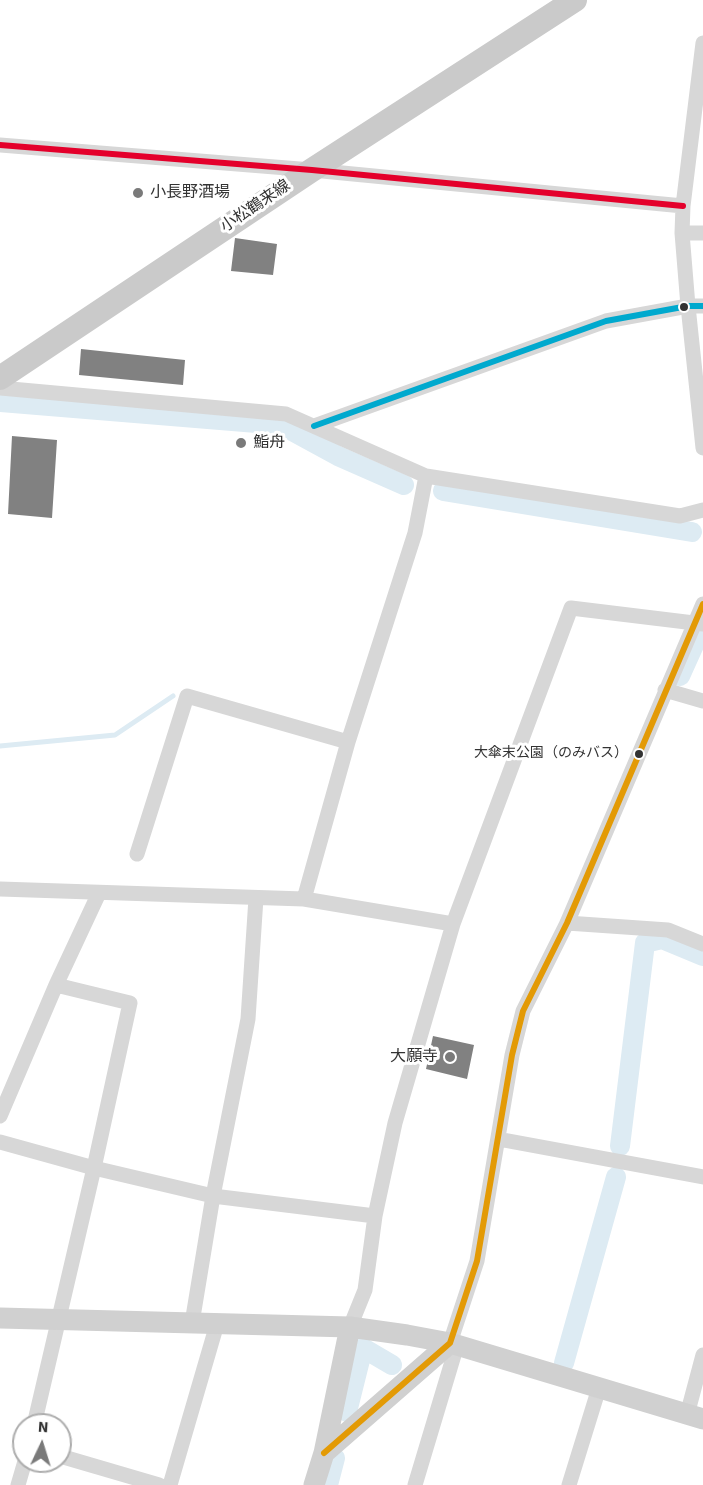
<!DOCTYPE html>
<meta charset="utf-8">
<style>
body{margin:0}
#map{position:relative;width:703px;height:1485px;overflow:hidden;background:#fff;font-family:"Source Sans 3",sans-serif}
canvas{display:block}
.north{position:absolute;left:12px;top:1413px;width:60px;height:60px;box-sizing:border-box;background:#fff;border:2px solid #adadad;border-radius:50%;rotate:4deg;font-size:16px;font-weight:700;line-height:24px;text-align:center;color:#333}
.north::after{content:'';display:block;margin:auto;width:21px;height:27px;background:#7a7a7a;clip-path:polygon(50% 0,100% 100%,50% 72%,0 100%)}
</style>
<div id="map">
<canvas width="703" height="1485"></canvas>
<div class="north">N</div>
</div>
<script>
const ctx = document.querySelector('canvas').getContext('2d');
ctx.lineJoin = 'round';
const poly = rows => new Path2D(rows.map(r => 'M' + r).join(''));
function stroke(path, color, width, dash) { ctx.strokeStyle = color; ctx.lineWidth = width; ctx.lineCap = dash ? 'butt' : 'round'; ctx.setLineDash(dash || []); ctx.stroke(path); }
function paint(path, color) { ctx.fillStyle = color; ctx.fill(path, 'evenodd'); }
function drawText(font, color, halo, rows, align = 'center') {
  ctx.font = font + ' "Source Sans 3","Noto Sans JP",sans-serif'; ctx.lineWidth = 6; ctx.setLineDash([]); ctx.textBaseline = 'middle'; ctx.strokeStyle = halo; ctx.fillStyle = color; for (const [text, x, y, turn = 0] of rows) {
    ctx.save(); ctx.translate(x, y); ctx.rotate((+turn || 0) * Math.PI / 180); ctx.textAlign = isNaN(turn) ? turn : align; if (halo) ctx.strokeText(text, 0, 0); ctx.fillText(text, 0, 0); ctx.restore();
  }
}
const stream = poly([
 [0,746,115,735,173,696]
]);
const canal = poly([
 [0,402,281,425,338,456,404,485],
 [443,491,692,532],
 [680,676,700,632,703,632],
 [620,1146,645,943,662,939,703,956],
 [564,1363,616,1177],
 [347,1412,363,1348,392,1365],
 [328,1485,335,1458]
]);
const building = poly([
 [235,238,277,244,273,275,231,271],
 [81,349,185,360,183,385,79,375],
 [12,436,57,440,52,518,8,514],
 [433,1036,474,1045,467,1079,426,1069]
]);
const street = poly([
 [703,43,683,206,682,233,688,306,703,448],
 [0,145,312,170,683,206],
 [682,233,703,233],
 [0,388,286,414,426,476,680,516,703,510],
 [314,426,606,321,688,306,703,306],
 [665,690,703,701],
 [137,854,187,696,348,742],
 [0,889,304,899,453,924],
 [304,899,348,742,415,533,426,476],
 [567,923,668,930,703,944],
 [0,1116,56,985,99,893],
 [498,1139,703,1177],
 [0,1142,94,1168,213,1196,375,1216],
 [192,1323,213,1196,248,1019,256,898],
 [350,1327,365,1290,375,1216,395,1123,453,924,571,608,703,624],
 [450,1343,477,1261,512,1055,523,1011,567,923,703,604],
 [687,1415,703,1355],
 [34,1425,94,1168,130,1003,56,985],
 [60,1456,159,1485],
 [18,1485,25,1461],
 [170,1485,217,1324],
 [415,1485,457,1345],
 [569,1485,599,1388]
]);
const secondary = poly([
 [0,1318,350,1327,407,1335,450,1343,703,1419],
 [324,1453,450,1343],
 [314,1485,324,1453,350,1327]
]);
const primary = poly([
 [0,378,312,170,575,0]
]);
const bus1 = poly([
 [0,145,312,170,683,206]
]);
const bus2 = poly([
 [314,426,606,321,688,306,703,306]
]);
const bus3 = poly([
 [324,1453,450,1343,477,1261,512,1055,523,1011,567,923,703,604]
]);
const markers = [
 [138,193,6,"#7a7a7a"],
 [684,307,5,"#333"],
 [241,443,6,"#7a7a7a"],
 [639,754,5,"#333"],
 [450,1057,6,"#7a7a7a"]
];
const busNames = [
 ["大傘末公園（のみバス）",628,754]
];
const poiNames = [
 ["小長野酒場",150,193],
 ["鮨舟",253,443],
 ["大願寺",438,1057,"right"]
];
const streetNames = [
 ["小松鶴来線",256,207,-34]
];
stroke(stream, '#ddebf3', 5);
stroke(canal, '#ddebf3', 20);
paint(building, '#818181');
stroke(street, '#d7d7d7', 15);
stroke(secondary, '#d0d0d0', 21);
stroke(primary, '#cacaca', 24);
stroke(bus1, '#e4002b', 6);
stroke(bus2, '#00a9ce', 6);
stroke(bus3, '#e39a05', 6);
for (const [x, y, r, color] of markers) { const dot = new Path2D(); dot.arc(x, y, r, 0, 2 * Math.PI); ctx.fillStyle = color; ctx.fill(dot); stroke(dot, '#fff', 2); }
drawText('14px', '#333', '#fff', busNames, 'right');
drawText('16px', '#333', '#fff', poiNames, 'left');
drawText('16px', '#333', '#fff', streetNames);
</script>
